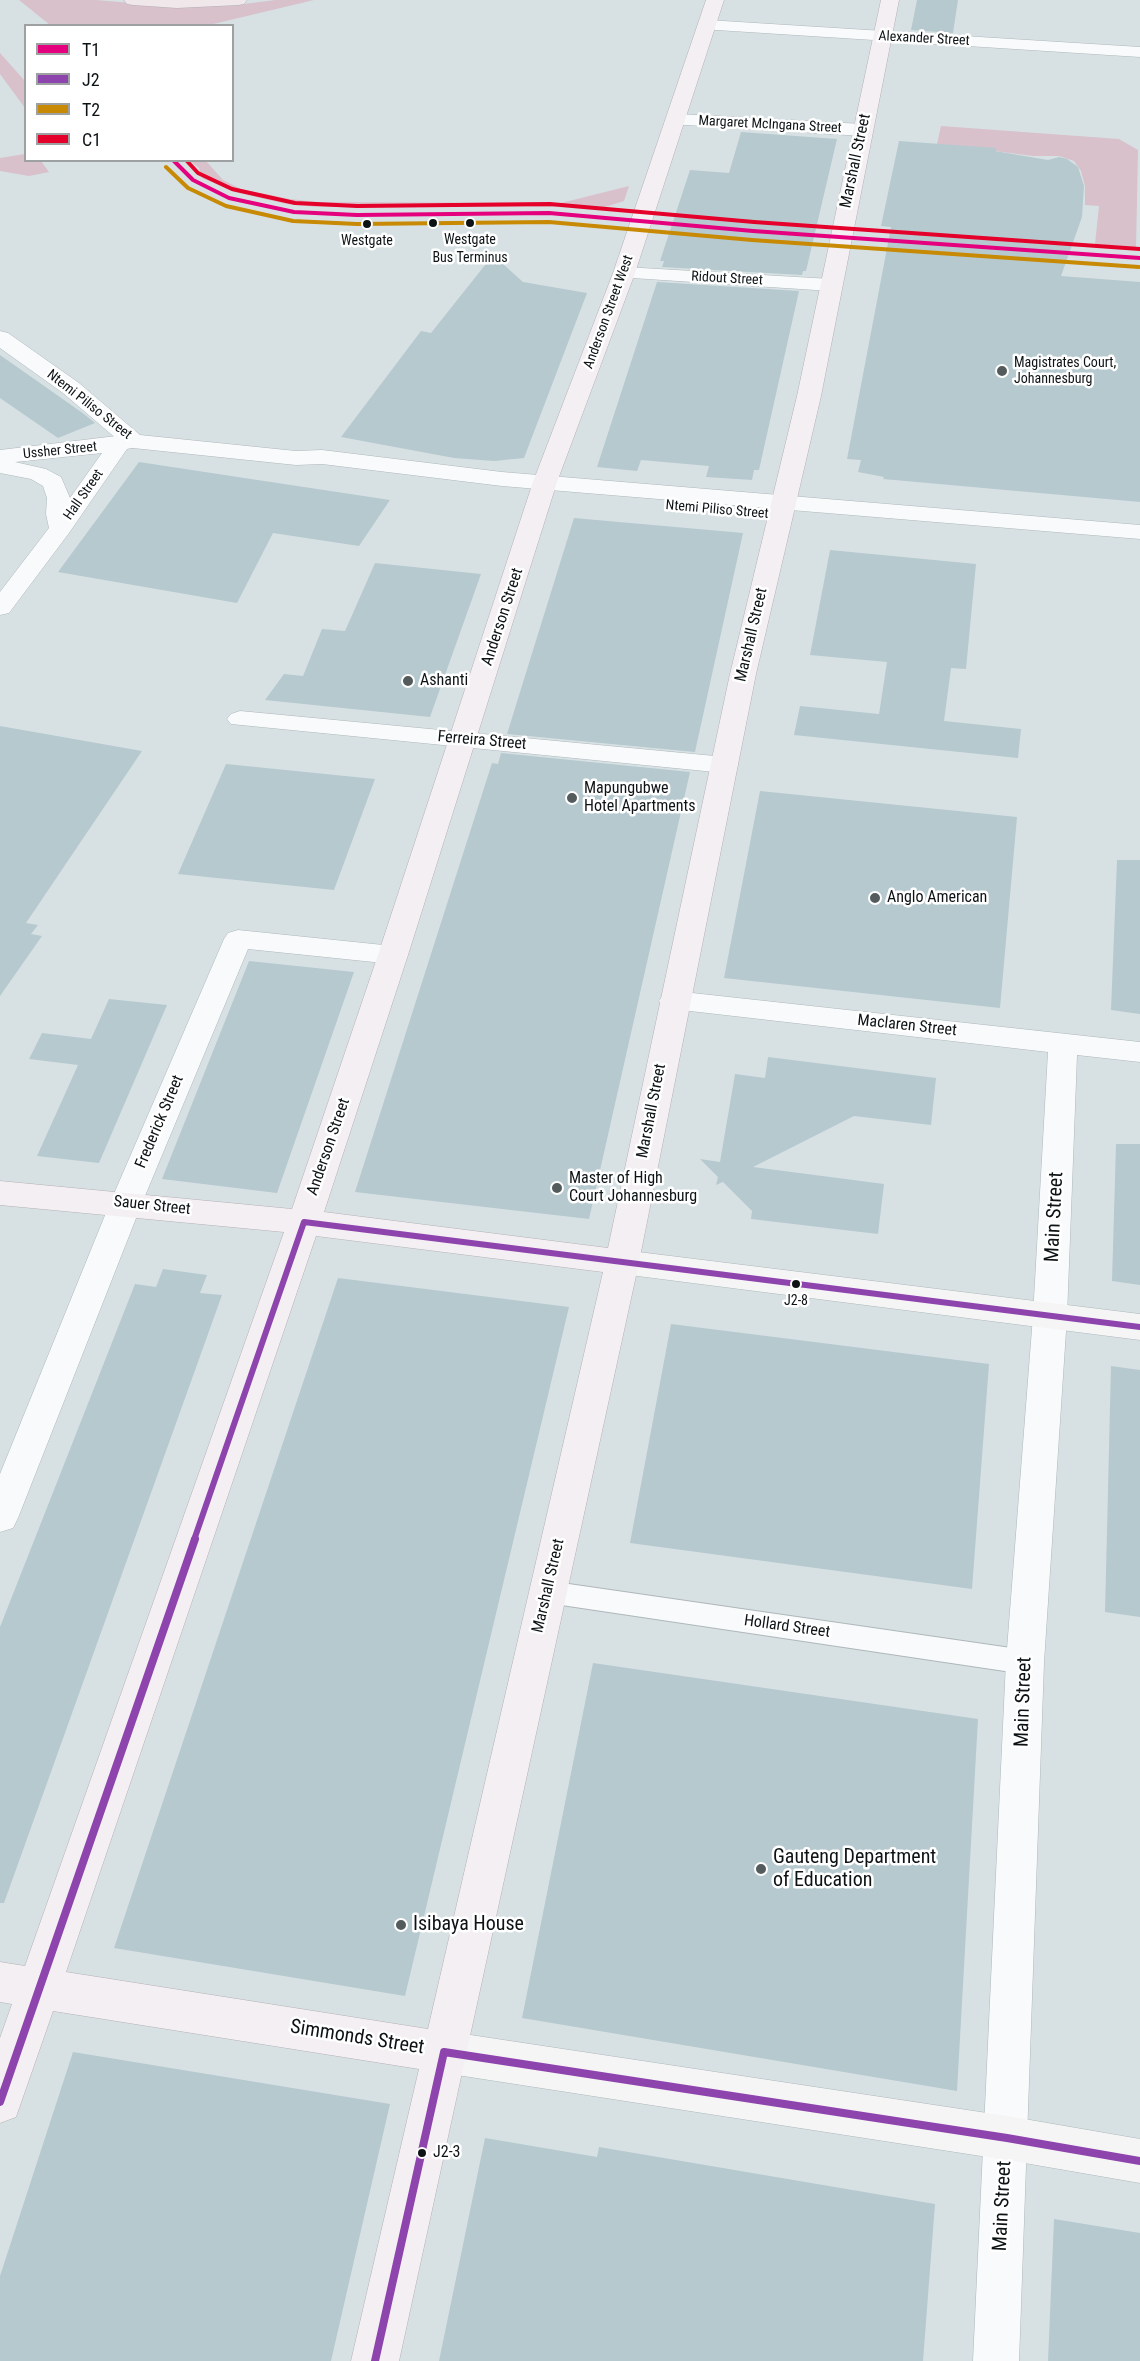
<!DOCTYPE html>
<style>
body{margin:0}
#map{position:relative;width:1140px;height:2361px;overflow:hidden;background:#d7e1e4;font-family:"Roboto Condensed",sans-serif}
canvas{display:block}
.legend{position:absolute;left:24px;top:24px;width:210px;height:138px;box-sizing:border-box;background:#fff;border:2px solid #9ea1a1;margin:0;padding:8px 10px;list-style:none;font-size:18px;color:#0d1315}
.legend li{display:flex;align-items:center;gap:12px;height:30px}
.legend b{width:30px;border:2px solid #9ea1a1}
</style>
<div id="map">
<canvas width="1140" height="2361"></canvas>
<ul class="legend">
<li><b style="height:8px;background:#e5007d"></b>T1</li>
<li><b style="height:8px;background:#8e44ad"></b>J2</li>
<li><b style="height:8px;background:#c88904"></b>T2</li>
<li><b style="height:8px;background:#e4002b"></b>C1</li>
</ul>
</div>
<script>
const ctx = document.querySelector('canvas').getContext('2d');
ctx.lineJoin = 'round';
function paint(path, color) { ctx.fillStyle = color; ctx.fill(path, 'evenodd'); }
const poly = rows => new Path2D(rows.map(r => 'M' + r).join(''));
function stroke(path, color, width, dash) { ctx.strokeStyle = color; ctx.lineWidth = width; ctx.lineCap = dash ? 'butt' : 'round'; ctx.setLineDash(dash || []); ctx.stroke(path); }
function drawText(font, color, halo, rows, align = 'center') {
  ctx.font = font + ' "Roboto Condensed",sans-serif'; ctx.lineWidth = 5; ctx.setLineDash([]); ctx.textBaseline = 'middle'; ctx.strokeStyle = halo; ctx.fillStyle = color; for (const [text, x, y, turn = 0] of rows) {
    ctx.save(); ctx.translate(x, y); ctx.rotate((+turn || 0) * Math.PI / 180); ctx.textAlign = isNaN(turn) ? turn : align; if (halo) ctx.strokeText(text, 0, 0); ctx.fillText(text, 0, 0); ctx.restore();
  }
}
const green = poly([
 [19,0,96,0,180,7,236,5,275,0,314,0,205,26,50,25],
 [0,53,25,81,25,108,0,74],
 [941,126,1119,139,1138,150,1136,248,1095,244,1099,206,1085,205,1085,186,1081,171,1074,161,1059,156,1033,156,995,151,995,149,937,144],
 [25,154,26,160,41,161,49,172,29,176,0,171,0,158],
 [190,161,206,161,223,180,241,189,290,199,318,202,561,203,629,186,624,201,596,210,558,207,316,207,286,204,234,192,202,178,199,168]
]);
const building = poly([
 [917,0,958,0,953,33,911,30],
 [741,132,837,139,806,271,803,271,802,275,662,267,664,261,660,261,690,170,729,173],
 [899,141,996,148,995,151,1048,160,1059,157,1067,159,1078,167,1084,186,1082,217,1061,276,1140,282,1140,502,883,479,884,477,858,472,861,460,847,459,891,227,881,226],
 [493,255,523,282,587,293,524,458,494,461,454,458,341,437,421,331,431,333],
 [657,282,799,291,759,470,754,470,752,480,706,477,709,466,641,460,637,471,597,467],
 [0,355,84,414,95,423,58,438,0,398],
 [139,462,251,479,390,500,359,546,273,533,237,603,58,572],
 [574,518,743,533,695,752,507,734],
 [830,550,976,564,966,669,951,668,944,721,1021,729,1018,758,794,735,800,706,879,714,887,662,810,655],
 [375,563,481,574,430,717,265,700,284,674,303,676,322,629,345,631],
 [0,726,142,751,26,923,38,925,31,934,42,936,0,996],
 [501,753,690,772,589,1219,355,1192,492,763,498,764],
 [226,764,375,779,334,890,178,874],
 [760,791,1017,817,1000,1008,724,978],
 [1117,860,1140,860,1140,1014,1111,1010],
 [249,961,354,972,277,1193,162,1179],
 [109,999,167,1005,99,1163,37,1156,78,1065,29,1059,42,1033,91,1039],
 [768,1057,936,1078,931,1125,854,1116,753,1167,884,1184,878,1234,751,1219,752,1211,723,1182,716,1185,718,1177,700,1159,720,1162,735,1074,765,1078],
 [1116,1144,1140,1144,1140,1285,1112,1281],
 [163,1269,207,1275,200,1293,222,1295,4,1903,0,1903,0,1627,135,1284,156,1287],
 [338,1278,569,1307,405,1996,114,1948],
 [671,1324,989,1364,972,1589,630,1543],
 [1111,1366,1140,1370,1140,1617,1105,1612],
 [593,1663,978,1719,957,2091,522,2018],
 [73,2052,390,2104,331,2361,0,2361,0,2276],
 [485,2138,597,2157,599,2147,935,2204,923,2361,439,2361],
 [1054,2219,1140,2233,1140,2361,1048,2361]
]);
const pedestrian = poly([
 [548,1581,1025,1650,1035,1654,1039,1662,1035,1670,1025,1674,548,1603,538,1600,534,1592,538,1584,548,1581]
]);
const minor = poly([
 [707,20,1140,47,1140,57,701,29,698,25,701,21,707,20],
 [677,114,863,124,870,126,872,130,870,134,863,136,670,124,668,120,670,116,677,114],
 [624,267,831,279,838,281,841,285,838,289,831,291,617,277,614,273,617,269,624,267],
 [133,434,141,436,144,441,141,446,127,449,69,533,9,613,0,615,0,592,49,528,46,514,47,498,43,486,31,479,0,473,0,450,133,434],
 [102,453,70,498,61,477,46,469,15,462,102,453],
 [240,711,725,757,734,759,738,765,734,771,725,773,231,724,227,719,231,714,240,711],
 [238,930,393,946,403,948,407,955,403,962,393,964,248,949,142,1203,18,1518,13,1528,0,1532,0,1474,110,1203,224,939,228,933,238,930],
 [674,991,1140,1042,1140,1062,1077,1055,1067,1316,1044,1662,1019,2361,973,2361,1006,1662,1033,1316,1048,1052,664,1008,659,1001,664,994,674,991]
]);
const tertiary = poly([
 [0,331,8,333,79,383,140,435,296,451,322,450,502,472,1140,525,1140,539,502,486,322,464,296,465,133,448,125,446,63,393,0,348,0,331]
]);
const secondary = poly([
 [622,1250,1140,1314,1140,1340,622,1274,610,1271,605,1262,610,1253,622,1250],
 [444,2031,1007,2116,1140,2139,1140,2183,1007,2160,444,2073,428,2067,422,2052,428,2037,444,2031]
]);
const primary = poly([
 [706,0,724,0,635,273,557,482,408,955,324,1212,608,1248,730,674,797,396,881,0,899,0,821,396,756,674,639,1262,399,2361,351,2361,419,2069,53,2011,16,2117,0,2123,0,2038,12,2004,0,2002,0,1962,25,1966,284,1232,0,1205,0,1181,292,1209,378,955,533,482,613,273,706,0],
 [316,1236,603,1272,428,2029,66,1972,316,1236]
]);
const motorway = poly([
 [124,0,247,0,244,4,238,5,177,8,133,5,127,4,124,0]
]);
const bus1 = poly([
 [173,160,193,180,229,198,294,212,357,215,549,213,753,231,1140,258]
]);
const bus2Far1 = poly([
 [194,1540,304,1222,1140,1327]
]);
const bus2 = poly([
 [0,2102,195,1539],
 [375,2361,444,2052,1007,2138,1140,2161]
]);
const bus3 = poly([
 [166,167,188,188,226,206,293,221,357,224,549,222,752,240,1139,267]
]);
const bus4 = poly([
 [186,160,198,173,232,189,295,203,357,206,550,204,754,222,1140,249]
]);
const markers = [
 [433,223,5,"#0d1315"],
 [470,223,5,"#0d1315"],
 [367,224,5,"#0d1315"],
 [1002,371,6,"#545b5d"],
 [408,681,6,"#545b5d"],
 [572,798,6,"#545b5d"],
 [875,898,6,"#545b5d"],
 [557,1188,6,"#545b5d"],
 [796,1284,5,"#0d1315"],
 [761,1869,6,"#545b5d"],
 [401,1925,6,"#545b5d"],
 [422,2153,5,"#0d1315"]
];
const farStreetnames = [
 ["Alexander Street",924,39,3],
 ["Margaret McIngana Street",770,125,3],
 ["Ridout Street",727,279,3],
 ["Anderson Street West",609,312,-70],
 ["Ntemi Piliso Street",89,405,38],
 ["Ussher Street",60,451,-6],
 ["Hall Street",84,495,-55],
 ["Ntemi Piliso Street",717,510,5]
];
const busNames = [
 ["Westgate",470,240],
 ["Bus Terminus",470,258],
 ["Westgate",367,241],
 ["J2-8",796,1301]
];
const farPoinames = [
 ["Magistrates Court,",1014,363],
 ["Johannesburg",1014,379]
];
const streetNames = [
 ["Marshall Street",856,161,-78],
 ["Anderson Street",503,617,-72],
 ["Marshall Street",752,635,-77],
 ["Ferreira Street",482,741,5],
 ["Maclaren Street",907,1026,6],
 ["Marshall Street",652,1111,-79],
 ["Frederick Street",160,1122,-67],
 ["Anderson Street",329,1147,-71],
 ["Sauer Street",152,1206,6],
 ["Marshall Street",549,1586,-77],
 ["Hollard Street",787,1627,8]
];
const poiNames = [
 ["Ashanti",420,681],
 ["Mapungubwe",584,789],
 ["Hotel Apartments",584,807],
 ["Anglo American",887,898],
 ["Master of High",569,1179],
 ["Court Johannesburg",569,1197]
];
const nearBusnames = [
 ["J2-3",433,2153]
];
const nearStreetnames = [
 ["Main Street",1055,1217,-87],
 ["Main Street",1024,1702,-88],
 ["Simmonds Street",357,2038,9],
 ["Main Street",1003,2206,-87]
];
const nearPoinames = [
 ["Gauteng Department",773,1858],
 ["of Education",773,1881],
 ["Isibaya House",413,1925]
];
paint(green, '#d8c1ca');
paint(building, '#b6c9cf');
stroke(pedestrian, '#afb7b9', 2);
stroke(minor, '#afb7b9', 1);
stroke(tertiary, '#afb7b9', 1);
stroke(secondary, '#afb7b9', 1);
stroke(primary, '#b5b0b4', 1);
stroke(motorway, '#b5b0b4', 1);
paint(pedestrian, '#f9fafb');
paint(minor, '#f9fafb');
paint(tertiary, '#f9fafb');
paint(secondary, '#f6f5f6');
paint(primary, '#f3eff2');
paint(motorway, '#f0e7eb');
stroke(bus1, '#e5007d', 4);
stroke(bus2Far1, '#8e44ad', 6);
stroke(bus2, '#8e44ad', 8);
stroke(bus3, '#c88904', 4);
stroke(bus4, '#e4002b', 4);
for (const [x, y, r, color] of markers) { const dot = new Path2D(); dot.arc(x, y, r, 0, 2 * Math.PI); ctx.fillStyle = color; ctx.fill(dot); stroke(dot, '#fff', 2); }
drawText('14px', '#0d1315', '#fff', farStreetnames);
drawText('14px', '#0d1315', '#fff', busNames);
drawText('14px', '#0d1315', '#fff', farPoinames, 'left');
drawText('16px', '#0d1315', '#fff', streetNames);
drawText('16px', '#0d1315', '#fff', poiNames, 'left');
drawText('16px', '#0d1315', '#fff', nearBusnames, 'left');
drawText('20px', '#0d1315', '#fff', nearStreetnames);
drawText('20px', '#0d1315', '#fff', nearPoinames, 'left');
</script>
